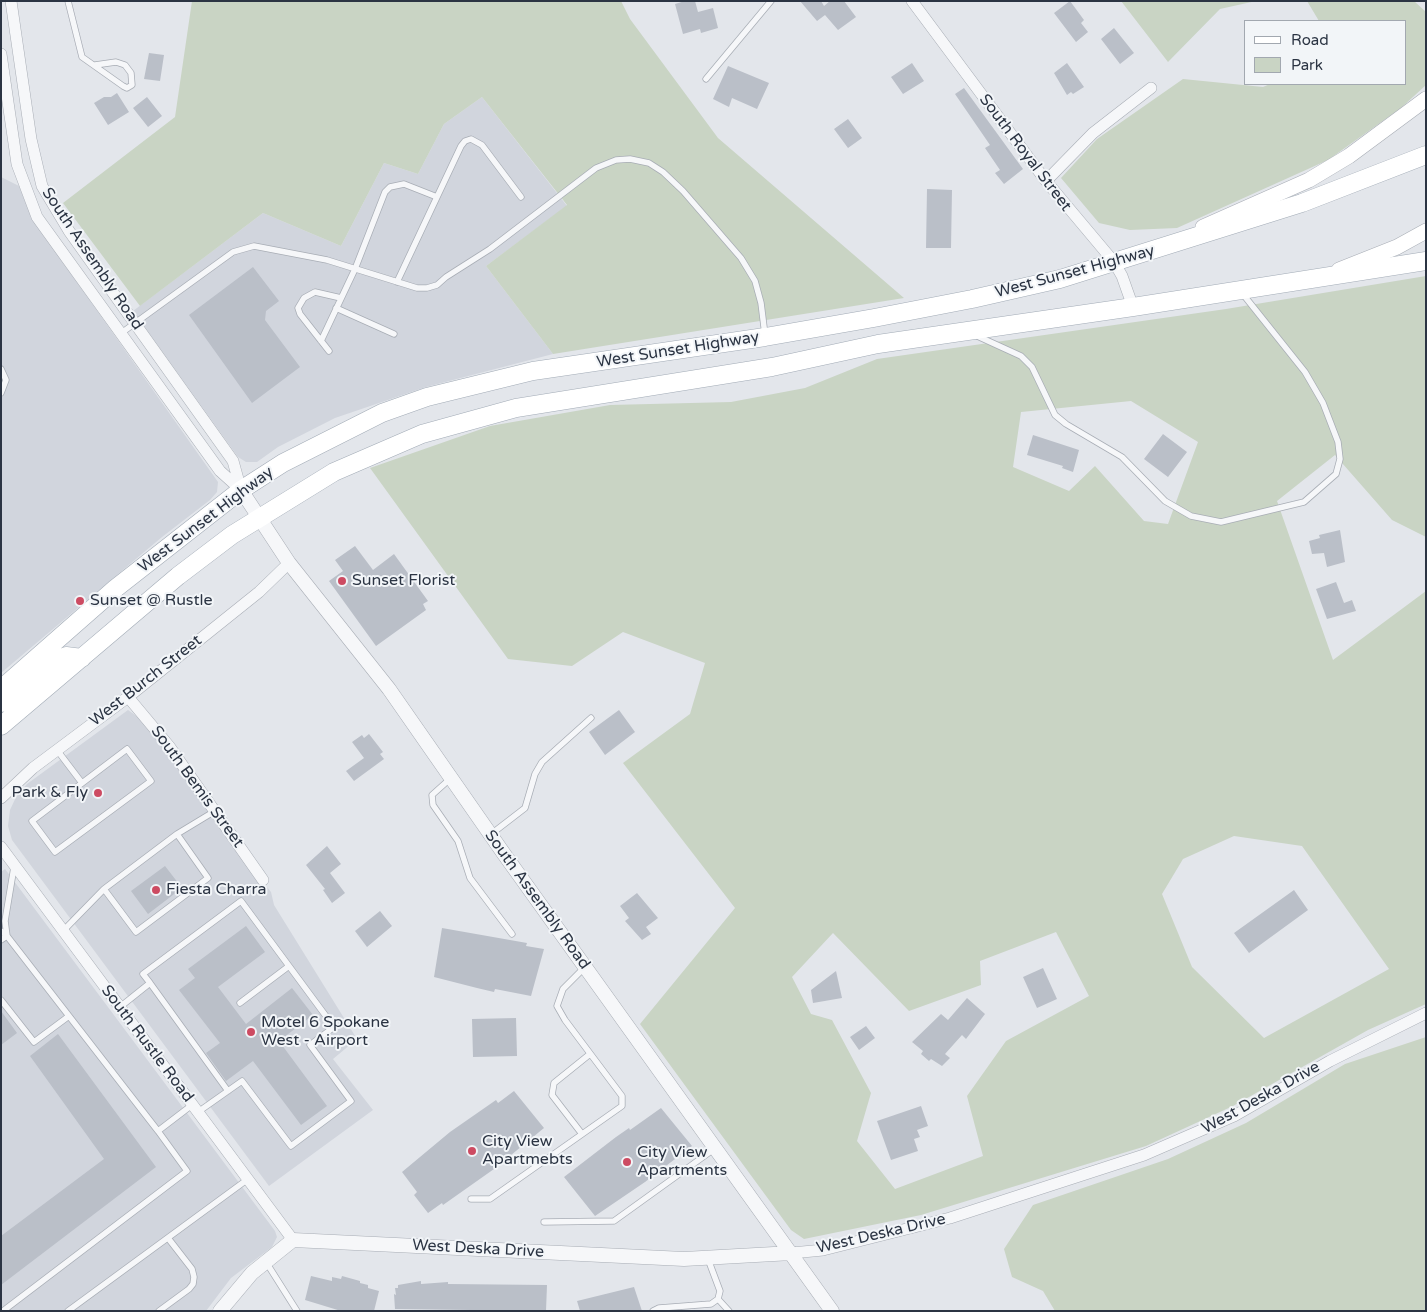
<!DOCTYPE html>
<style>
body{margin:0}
#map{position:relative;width:1427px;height:1312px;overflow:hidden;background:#e3e6eb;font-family:"Varela Round",sans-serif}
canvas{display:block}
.frame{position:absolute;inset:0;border:2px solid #2b3443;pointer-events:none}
.legend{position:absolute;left:1244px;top:20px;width:162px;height:65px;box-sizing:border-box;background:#f2f5f8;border:1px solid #a2a8b0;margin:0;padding:6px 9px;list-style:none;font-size:15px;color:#2b3443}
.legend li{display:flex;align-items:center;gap:10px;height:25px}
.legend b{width:25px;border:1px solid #a2a8b0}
</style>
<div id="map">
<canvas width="1427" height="1312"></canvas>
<div class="frame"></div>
<ul class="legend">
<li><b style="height:6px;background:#fff"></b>Road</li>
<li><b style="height:14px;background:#c9d4c4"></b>Park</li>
</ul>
</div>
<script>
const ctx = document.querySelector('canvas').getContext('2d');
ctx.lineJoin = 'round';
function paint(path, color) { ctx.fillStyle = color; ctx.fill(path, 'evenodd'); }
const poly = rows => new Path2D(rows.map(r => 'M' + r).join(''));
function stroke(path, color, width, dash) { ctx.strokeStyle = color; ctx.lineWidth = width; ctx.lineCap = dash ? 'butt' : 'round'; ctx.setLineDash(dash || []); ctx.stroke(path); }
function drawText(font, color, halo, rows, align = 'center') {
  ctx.font = font + ' "Varela Round",sans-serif'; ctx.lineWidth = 4; ctx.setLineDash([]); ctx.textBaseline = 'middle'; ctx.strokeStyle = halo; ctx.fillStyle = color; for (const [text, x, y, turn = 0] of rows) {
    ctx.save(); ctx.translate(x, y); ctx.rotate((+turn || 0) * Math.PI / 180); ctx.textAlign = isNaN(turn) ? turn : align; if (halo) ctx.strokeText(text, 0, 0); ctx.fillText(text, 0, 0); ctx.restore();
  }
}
const built = poly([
 [482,97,567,206,486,266,553,354,426,387,335,418,278,447,257,462,246,462,238,457,133,311,263,213,341,246,384,163,418,174,444,124],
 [1,177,19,186,33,220,218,482,217,492,210,500,162,537,1,673],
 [128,710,142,720,197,790,215,823,271,892,274,905,357,1039,333,1059,373,1110,269,1186,12,840,8,826,10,810,17,795,27,784],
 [5,869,275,1231,277,1237,272,1247,231,1278,206,1311,1,1311,1,872]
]);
const green = poly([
 [192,1,621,1,630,19,718,138,904,298,553,354,486,266,567,205,482,97,444,124,418,174,384,163,341,246,263,213,140,306,63,203,175,117],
 [1121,1,1256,1,1220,9,1168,62],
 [1307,1,1414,1,1426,12,1426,85,1401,108,1328,160,1177,228,1130,230,1099,223,1061,178,1097,139,1183,79,1263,87,1270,84,1406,84,1406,21,1319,21],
 [1426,276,1426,537,1392,520,1335,455,1277,501,1333,660,1426,591,1426,1004,1368,1030,1233,1106,1146,1146,921,1215,804,1239,791,1230,640,1024,735,908,623,763,690,714,705,663,623,632,572,666,508,659,370,468,490,426,610,405,731,402,805,388,877,359,1226,309],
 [1131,401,1198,442,1168,524,1144,521,1095,466,1069,491,1013,467,1021,412],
 [1234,836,1302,846,1389,969,1264,1038,1192,967,1162,894,1183,859],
 [1056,932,1089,996,1006,1041,967,1096,983,1156,895,1189,857,1141,871,1093,832,1020,811,1014,792,977,833,933,909,1011,981,985,980,961],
 [1426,1037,1426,1311,1055,1311,1043,1291,1012,1277,1004,1249,1033,1205,1168,1159,1246,1123,1345,1064]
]);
const building = poly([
 [685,1,695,1,698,12,713,8,718,28,701,33,700,29,683,34,675,4],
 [800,1,821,1,824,6,830,1,844,1,856,17,838,30,825,15,817,21],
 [1070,1,1084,20,1081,23,1088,32,1076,42,1054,13],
 [1114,28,1134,53,1120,64,1101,39],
 [149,53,164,55,160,81,144,79],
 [912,63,924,81,903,94,891,77],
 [1067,63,1084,87,1073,94,1071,92,1067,95,1054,73],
 [728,66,769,83,757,109,732,98,729,107,713,99],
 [964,88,1023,169,1004,184,995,173,1000,170,985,148,990,145,955,94],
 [117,93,129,112,108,125,94,103,104,97,111,97],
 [147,97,162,116,148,127,133,108],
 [848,119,862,138,848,148,834,129],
 [927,189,952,190,951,248,926,248],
 [253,267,279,301,266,311,265,320,300,367,252,403,189,315],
 [1163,434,1187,452,1168,477,1144,459],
 [1033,435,1079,450,1073,472,1062,468,1063,466,1027,455],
 [1340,530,1345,562,1327,567,1324,553,1312,554,1309,541,1320,538,1319,535],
 [355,546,373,570,394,554,428,601,423,604,426,610,376,646,329,581,343,571,335,560],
 [1336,582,1344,603,1352,600,1356,611,1327,619,1316,589],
 [619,710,635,732,605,755,589,732],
 [369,734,383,752,380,754,384,759,354,781,346,771,364,758,352,742,362,735,364,738],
 [327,846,341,864,330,873,345,893,332,903,323,890,325,889,306,865],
 [165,866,182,888,148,914,131,891],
 [1294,890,1308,910,1249,953,1234,933],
 [637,893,658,918,646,927,651,934,642,940,625,921,629,918,620,906],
 [380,911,392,926,367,947,355,931],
 [246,926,265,952,218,987,246,1024,292,988,313,1015,279,1041,327,1106,301,1125,253,1061,226,1081,206,1053,220,1043,179,990,195,978,188,969],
 [442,928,527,943,526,946,544,949,531,996,495,989,494,992,477,988,434,977],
 [1043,968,1057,999,1037,1008,1023,977],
 [836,971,842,998,813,1003,811,990],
 [967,998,985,1014,966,1039,962,1035,945,1054,950,1058,942,1066,931,1059,929,1061,921,1054,923,1051,912,1042,941,1014,948,1020],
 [1,1011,17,1033,1,1045],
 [516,1018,517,1056,473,1057,472,1019],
 [866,1026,875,1038,859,1050,850,1037],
 [58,1034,156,1167,1,1285,1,1236,104,1159,30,1056],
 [514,1091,544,1128,494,1169,443,1205,442,1203,428,1213,414,1195,417,1192,402,1172,450,1132,496,1100,498,1103],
 [921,1106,928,1126,917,1130,920,1137,914,1139,918,1151,891,1160,877,1121],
 [661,1108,692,1146,645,1182,595,1216,564,1177,616,1137,629,1128,630,1130],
 [311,1276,332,1281,332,1277,341,1279,342,1276,360,1281,360,1283,368,1285,368,1288,379,1291,374,1311,341,1311,305,1300],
 [421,1281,421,1284,448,1282,448,1284,547,1285,546,1311,395,1309,394,1294,396,1295,395,1288,398,1288,398,1285],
 [634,1287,642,1311,580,1311,577,1301]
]);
const service = poly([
 [68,1,82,57,123,86,127,88,132,85,131,73,125,65,116,62,95,65],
 [706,79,771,1],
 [397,282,461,146,465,141,471,139,482,145,521,197],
 [336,308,394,334],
 [120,334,233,252,254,246,327,260,417,288,427,288,437,285,446,277,490,249,596,168,616,160,630,159,649,163,663,172,683,191,741,258,755,281,761,303,765,335],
 [975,335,1021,356,1032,367,1055,415,1066,424,1122,457,1165,501,1191,516,1221,522,1304,502,1336,474,1340,459,1338,442,1323,403,1305,372,1242,293],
 [321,341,355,269,385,192,390,187,404,184,437,197],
 [329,351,300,314,298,308,304,298,315,292,341,298],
 [1,369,6,380,1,393],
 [127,749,151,781,55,852,32,821,127,749],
 [57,750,82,783],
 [451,778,432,795,433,805,458,841,470,878,512,934],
 [490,835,525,808,535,774,542,762,591,718],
 [14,867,5,921,7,936,158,1131,192,1105],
 [104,889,136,932,208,878,177,834],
 [1,931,7,936,1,940],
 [63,931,104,889,177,834,215,811],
 [150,983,143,974,241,901,334,1027,310,1045,351,1101,291,1146,242,1081,198,1112],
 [1,1000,34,1042,69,1016],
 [240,1003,289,966],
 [120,1007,150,983,228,1091],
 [582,1134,552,1095,554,1083,590,1054],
 [471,1199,490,1199,622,1106,622,1096,565,1020,557,1006,563,989,585,967],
 [544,1222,614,1221,714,1149],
 [266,1262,297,1311],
 [718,1299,729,1311],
 [3,1311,187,1171,158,1131],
 [68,1311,248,1179],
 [159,1311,189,1289,193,1284,194,1277,192,1269,168,1238],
 [653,1311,659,1308,711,1304,718,1299,720,1291,708,1259]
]);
const minor = poly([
 [11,1,31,139,42,186,69,231,233,461,241,490],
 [912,1,1046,181,1114,262,1122,276,1133,307],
 [1,54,17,164,37,217,220,471,241,490],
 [1046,181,1093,133,1151,88],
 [128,697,169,746,263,880],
 [1,798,33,768,128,697,259,592,289,563],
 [1,847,293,1240],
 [792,1253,823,1250,950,1218,1144,1155,1234,1116,1330,1061,1426,1013]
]);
const tertiary = poly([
 [241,490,289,563,389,689,504,854,832,1311],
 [220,1311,252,1273,293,1240,684,1259,792,1253]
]);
const secondary = poly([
 [1203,227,1309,180,1349,156,1426,99],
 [1339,270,1397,247,1426,231]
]);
const primary = poly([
 [1,689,116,588,241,490,283,463,382,413,427,397,533,371,765,337,874,318,972,299,1060,279,1302,203,1426,155],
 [1,703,56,660,66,656,82,658],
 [1,726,178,576,232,535,334,472,422,434,516,408,772,367,878,344,1133,307,1426,261]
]);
const markers = [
 [342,581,5,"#cd4b62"],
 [80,601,5,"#cd4b62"],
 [98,793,5,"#cd4b62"],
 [156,890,5,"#cd4b62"],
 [251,1032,5,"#cd4b62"],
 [472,1151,5,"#cd4b62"],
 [627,1162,5,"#cd4b62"]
];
const streetNames = [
 ["South Royal Street",1025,153,53],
 ["South Assembly Road",92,259,56],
 ["West Sunset Highway",1075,272,-15],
 ["West Sunset Highway",678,350,-9],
 ["West Sunset Highway",206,520,-37],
 ["West Burch Street",146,681,-38],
 ["South Bemis Street",197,787,54],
 ["South Assembly Road",537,900,54],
 ["South Rustle Road",147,1044,53],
 ["West Deska Drive",1261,1098,-29],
 ["West Deska Drive",881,1234,-13],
 ["West Deska Drive",478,1249,3]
];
const poiNames = [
 ["Sunset Florist",352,581],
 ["Sunset @ Rustle",90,601],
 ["Park & Fly",88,793,"right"],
 ["Fiesta Charra",166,890],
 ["Motel 6 Spokane",261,1023],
 ["West - Airport",261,1041],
 ["City View",482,1142],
 ["Apartmebts",482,1160],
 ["City View",637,1153],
 ["Apartments",637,1171]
];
paint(built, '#d1d5dd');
paint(green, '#c9d4c4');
paint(building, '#babfc8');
stroke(service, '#a8adb5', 7);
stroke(minor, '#a8adb5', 12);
stroke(tertiary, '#a8adb5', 15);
stroke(secondary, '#a8adb5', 16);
stroke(primary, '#a2abb6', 19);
stroke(service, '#f6f7f9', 5.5);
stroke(minor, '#f6f7f9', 11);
stroke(tertiary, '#f6f7f9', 14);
stroke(secondary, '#fff', 15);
stroke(primary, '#fff', 18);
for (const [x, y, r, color] of markers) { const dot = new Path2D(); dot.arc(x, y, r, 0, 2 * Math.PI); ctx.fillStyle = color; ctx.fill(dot); stroke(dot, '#f2f5f8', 2); }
drawText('16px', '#2b3443', '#f2f5f8', streetNames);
drawText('16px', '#2b3443', '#f2f5f8', poiNames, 'left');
</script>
